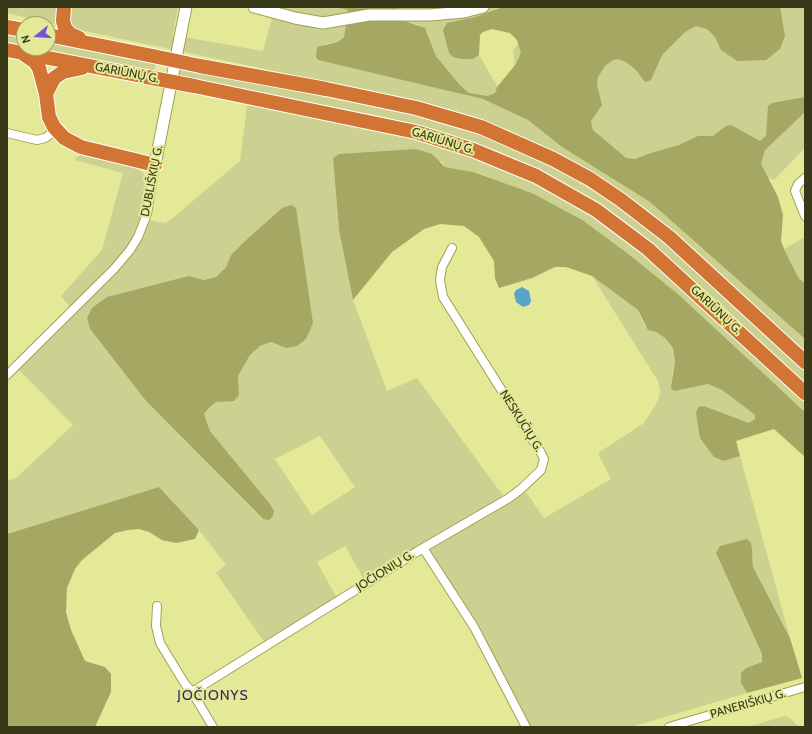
<!DOCTYPE html>
<meta charset="utf-8">
<style>
body{margin:0}
#map{position:relative;width:812px;height:734px;overflow:hidden;background:#e4e998;font-family:Cabin,sans-serif}
canvas{display:block}
.frame{position:absolute;inset:0;border:8px solid #383918;pointer-events:none}
.north{position:absolute;left:16px;top:16px;width:40px;height:40px;box-sizing:border-box;background:#e4e998;border:1px solid #9fa365;border-radius:50%;rotate:253deg;font-size:11px;font-weight:700;line-height:16px;text-align:center;color:#383918}
.north::after{content:'';display:block;margin:auto;width:14px;height:18px;background:#7757d1;clip-path:polygon(50% 0,100% 100%,50% 72%,0 100%)}
</style>
<div id="map">
<canvas width="812" height="734"></canvas>
<div class="frame"></div>
<div class="north">N</div>
</div>
<script>
const ctx = document.querySelector('canvas').getContext('2d');
ctx.lineJoin = 'round';
function paint(path, color) { ctx.fillStyle = color; ctx.fill(path, 'evenodd'); }
const poly = rows => new Path2D(rows.map(r => 'M' + r).join(''));
function stroke(path, color, width, dash) { ctx.strokeStyle = color; ctx.lineWidth = width; ctx.lineCap = dash ? 'butt' : 'round'; ctx.setLineDash(dash || []); ctx.stroke(path); }
function drawText(font, color, halo, rows, align = 'center') {
  ctx.font = font + ' Cabin,sans-serif'; ctx.lineWidth = 4; ctx.setLineDash([]); ctx.textBaseline = 'middle'; ctx.strokeStyle = halo; ctx.fillStyle = color; for (const [text, x, y, turn = 0] of rows) {
    ctx.save(); ctx.translate(x, y); ctx.rotate((+turn || 0) * Math.PI / 180); ctx.textAlign = isNaN(turn) ? turn : align; if (halo) ctx.strokeText(text, 0, 0); ctx.fillText(text, 0, 0); ctx.restore();
  }
}
const green = poly([
 [7,7,178,7,173,35,263,51,275,7,334,7,348,10,344,37,338,42,325,44,323,61,390,76,483,99,528,120,562,147,650,202,805,339,805,352,695,250,644,207,589,171,558,153,508,130,431,104,70,28,7,13],
 [397,7,503,7,475,17,448,23,473,59,479,55,497,86,495,93,487,96,479,96,469,93,459,84,436,56,427,32,419,25,402,20],
 [520,7,805,7,805,148,774,180,751,173,688,209,516,79,513,50,526,34],
 [7,33,24,37,24,47,7,44],
 [48,42,156,64,153,71,29,48,48,48],
 [179,69,418,115,482,135,564,173,622,209,679,255,805,372,805,384,639,233,595,202,547,175,498,151,447,133,385,117,178,76],
 [254,105,404,135,455,149,521,175,597,219,640,251,681,287,805,402,805,412,792,399,532,193,473,172,445,167,442,162,339,154,333,158,339,230,353,300,387,391,417,378,509,504,526,492,544,518,611,479,598,453,644,423,658,401,660,391,658,381,592,276,638,310,644,325,665,338,673,348,675,361,672,374,694,386,708,384,722,390,755,415,755,419,749,423,704,406,724,461,740,456,790,638,753,567,752,549,716,553,762,654,762,662,746,668,741,683,747,693,631,727,531,727,460,597,425,543,365,581,345,546,317,562,337,598,265,643,216,573,226,565,199,530,159,487,7,534,7,481,16,478,73,425,18,369,126,262,139,244,148,220,164,223,169,221,240,161,247,106],
 [291,205,286,348,271,342,260,346,250,355,238,376,239,395,216,402,204,414,210,431,270,504,274,511,273,516,262,519,146,401,90,329,189,276,204,280,216,277,226,267,231,255,245,241,282,208],
 [320,436,355,487,312,515,275,459],
 [83,154,135,165,144,174,147,186,143,215,132,240,113,265,70,307,61,296,102,250,123,173,75,160,77,157],
 [805,237,805,284,798,277,784,249],
 [785,716,790,718,799,727,747,727]
]);
const forest = poly([
 [334,7,397,7,402,20,425,28,436,56,459,84,469,93,487,96,495,93,497,87,516,64,521,53,517,40,510,33,492,29,483,32,480,35,479,55,473,59,461,59,453,57,449,53,443,30,447,23,475,17,503,7,780,7,785,36,780,49,766,60,737,61,721,50,715,37,707,29,696,26,685,32,662,55,651,80,645,82,636,70,626,62,618,59,613,60,605,66,598,77,597,85,602,105,591,121,593,130,626,158,635,159,651,153,679,145,698,136,713,136,726,126,731,125,760,141,766,136,768,106,772,103,805,97,805,112,765,150,761,164,778,197,783,215,781,241,784,249,798,277,805,284,805,339,650,202,562,147,528,120,483,99,318,60,316,57,317,47,338,42,344,37,348,10],
 [416,149,432,154,445,167,473,172,532,193,582,220,627,253,679,295,805,412,805,457,774,429,736,441,740,456,724,461,714,457,700,438,696,413,698,407,704,406,749,423,755,419,755,415,722,390,708,384,674,391,671,388,675,361,673,348,665,338,656,332,648,330,638,310,592,276,566,267,555,267,532,278,499,288,495,278,494,261,479,237,464,226,440,224,424,229,392,252,353,300,339,230,333,158,339,154],
 [291,205,296,208,313,323,306,339,297,346,286,348,271,342,260,346,250,355,238,376,239,395,234,401,216,402,210,407,204,414,210,431,270,504,274,511,273,516,269,520,263,519,146,401,90,329,87,318,92,308,107,297,189,276,204,280,216,277,226,267,231,255,245,241,282,208],
 [159,487,199,530,195,539,176,543,162,540,149,532,139,529,128,530,115,533,82,560,75,569,67,588,66,612,71,630,85,661,105,667,111,674,111,692,95,727,7,727,7,534],
 [747,539,751,543,752,549,753,567,790,638,802,678,747,693,741,683,741,673,746,668,762,662,762,654,716,553,720,546]
]);
const water = poly([
 [522,287,529,291,531,301,529,305,523,307,516,302,514,294,516,290]
]);
const street = poly([
 [7,133,37,140,45,138,56,130],
 [805,178,798,184,795,191,805,216],
 [7,375,114,269,130,250,138,237,147,214,155,165],
 [423,548,474,627,526,727],
 [157,606,156,626,160,643,185,684,192,692,213,727],
 [192,692,423,548,509,498,521,489,541,470,544,459,541,453,443,297,440,280,442,267,452,248],
 [669,727,805,687]
]);
const secondary = poly([
 [254,7,295,18,323,23,369,15,430,15,464,12,483,7],
 [155,165,186,7]
]);
const highway = poly([
 [64,7,63,21,65,28,70,34,79,38],
 [7,27,24,30],
 [48,35,153,56],
 [7,50,147,77],
 [22,53,35,62,39,68,46,94,49,117,54,127,64,138,81,147,155,165],
 [200,66,326,89,416,108,481,127,553,159,590,179,621,200,669,237,805,362],
 [194,86,416,132,473,150,536,176,596,210,648,249,805,393],
 [46,94,54,78,63,72,82,68]
]);
const highwayBridge = poly([
 [153,56,200,66],
 [147,77,194,86]
]);
const streetNames = [
 ["GARIŪNŲ G.",127,73,11],
 ["GARIŪNŲ G.",443,141,17],
 ["DUBLIŠKIŲ G.",152,181,-79],
 ["GARIŪNŲ G.",716,310,43],
 ["NESKUČIŲ G.",521,421,58],
 ["JOČIONIŲ G.",385,571,-32],
 ["PANERIŠKIŲ G.",748,704,-16]
];
const quarterNames = [
 ["JOČIONYS",213,696]
];
paint(green, '#ccd191');
paint(forest, '#a4a862');
paint(water, '#58a4c8');
stroke(street, '#9da253', 10);
stroke(secondary, '#9da253', 13);
stroke(highway, '#fff', 16);
stroke(street, '#fff', 8);
stroke(secondary, '#fff', 11);
stroke(highway, '#d17434', 14);
stroke(highwayBridge, '#fff', 16, []);
stroke(highwayBridge, '#d17434', 14);
drawText('12px', '#383918', '#e4e998', streetNames);
ctx.letterSpacing = '1px';
drawText('14px', '#372863', '#e4e998', quarterNames);
ctx.letterSpacing = '0px';
</script>
